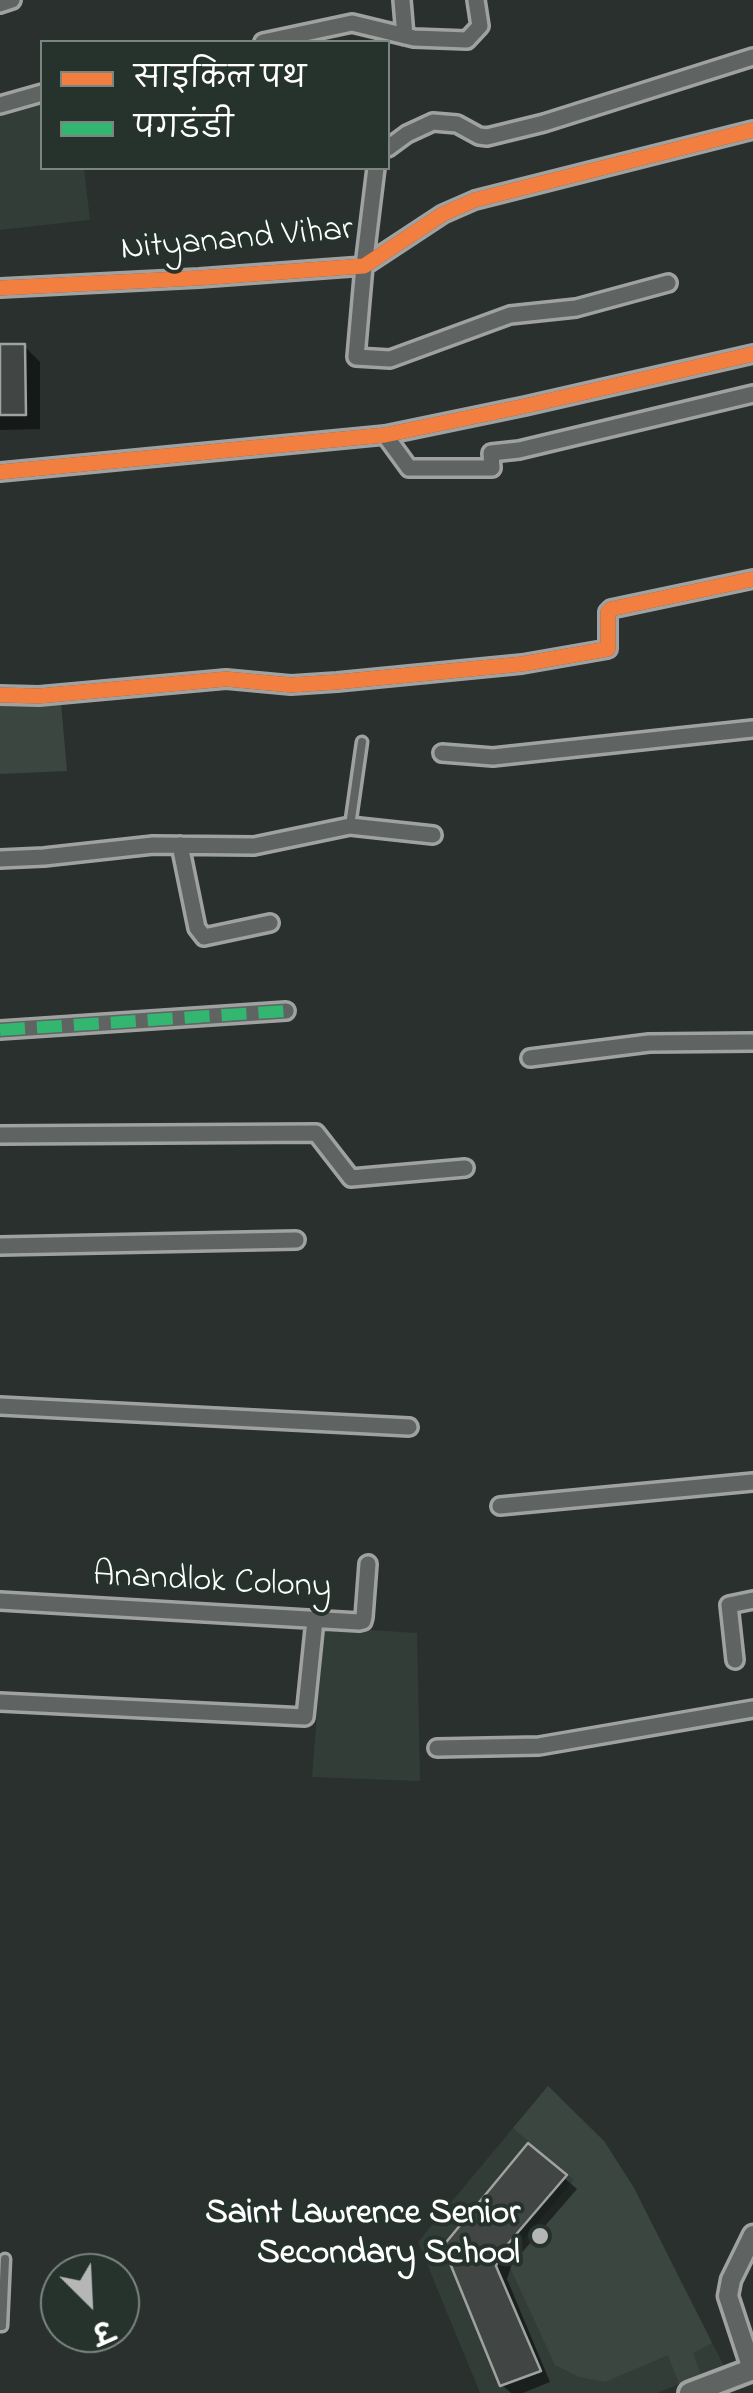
<!DOCTYPE html>
<meta charset="utf-8">
<style>
body{margin:0}
#map{position:relative;width:753px;height:2393px;overflow:hidden;background:#29302d;font-family:"Indie Flower","Playpen Sans Deva",sans-serif}
canvas{display:block}
.legend{position:absolute;left:40px;top:40px;width:350px;height:130px;box-sizing:border-box;background:#26332d;border:2px solid #7d8581;margin:0;padding:12px 18px;list-style:none;font-size:30px;color:#fff}
.legend li{display:flex;align-items:center;gap:20px;height:50px}
.legend b{width:50px;border:2px solid #7d8581}
.north{position:absolute;left:40px;top:2253px;width:100px;height:100px;box-sizing:border-box;background:#26332d;border:2px solid #7d8581;border-radius:50%;rotate:156deg;font-size:28px;font-weight:700;line-height:40px;text-align:center;color:#fff}
.north::after{content:'';display:block;margin:auto;width:35px;height:45px;background:#b4b7b6;clip-path:polygon(50% 0,100% 100%,50% 72%,0 100%)}
</style>
<div id="map">
<canvas width="753" height="2393"></canvas>
<ul class="legend">
<li><b style="height:12px;background:#f27e40"></b>साइकिल पथ</li>
<li><b style="height:12px;background:#33b770"></b>पगडंडी</li>
</ul>
<div class="north">उ</div>
</div>
<script>
const ctx = document.querySelector('canvas').getContext('2d');
ctx.lineJoin = 'round';
function paint(path, color) { ctx.fillStyle = color; ctx.fill(path, 'evenodd'); }
const poly = rows => new Path2D(rows.map(r => 'M' + r).join(''));
function stroke(path, color, width, dash) { ctx.strokeStyle = color; ctx.lineWidth = width; ctx.lineCap = dash ? 'butt' : 'round'; ctx.setLineDash(dash || []); ctx.stroke(path); }
function drawText(font, color, halo, rows, align = 'center') {
  ctx.font = font + ' "Indie Flower",sans-serif'; ctx.lineWidth = 8; ctx.setLineDash([]); ctx.textBaseline = 'middle'; ctx.strokeStyle = halo; ctx.fillStyle = color; for (const [text, x, y, turn = 0] of rows) {
    ctx.save(); ctx.translate(x, y); ctx.rotate((+turn || 0) * Math.PI / 180); ctx.textAlign = isNaN(turn) ? turn : align; if (halo) ctx.strokeText(text, 0, 0); ctx.fillText(text, 0, 0); ctx.restore();
  }
}
const built = poly([
 [42,98,42,168,84,168,90,220,0,230,0,109],
 [324,1627,417,1633,420,1781,312,1777],
 [548,2086,604,2141,634,2188,724,2366,657,2393,480,2393,418,2242]
]);
const green = poly([
 [0,702,61,703,67,771,0,774],
 [548,2086,604,2141,634,2188,712,2343,693,2353,701,2376,679,2384,668,2355,605,2382,579,2377,555,2365,507,2261,513,2251,574,2180,513,2128]
]);
const shadow = poly([
 [24,346,40,362,40,429,0,430,0,347],
 [528,2147,577,2189,512,2264,507,2279,550,2382,523,2393,511,2393,502,2385,445,2246]
]);
const building = poly([
 [0,344,25,344,26,415,0,415,0,344],
 [528,2143,567,2175,501,2252,496,2266,541,2371,500,2386,443,2246,528,2143]
]);
const service = poly([
 [350,826,362,742],
 [0,2326,2,2326,5,2259]
]);
const minor = poly([
 [402,0,405,36],
 [0,4,12,0],
 [263,42,352,23,414,38,467,40,480,26,476,0],
 [0,105,42,93],
 [388,148,407,134,433,122,457,124,479,136,487,137,544,123,753,57],
 [376,168,364,266,356,357,390,359,510,315,576,308,668,283],
 [0,288,199,278,364,266,443,214,475,200,753,130],
 [385,435,409,468,492,468,491,453,519,450,753,394],
 [0,472,385,435,525,406,753,354],
 [0,695,39,696,226,679,291,685,337,682,522,664,608,649,608,612,611,609,753,579],
 [442,753,493,757,753,729],
 [180,845,197,928,204,937,270,923],
 [0,859,44,857,153,845,254,846,350,826,433,835],
 [0,1030,286,1011],
 [530,1058,649,1043,753,1042],
 [0,1135,316,1133,351,1178,465,1168],
 [0,1246,296,1240],
 [0,1406,409,1427],
 [500,1506,753,1482],
 [0,1601,359,1622,363,1621,364,1617,368,1564],
 [735,1660,729,1605,753,1600],
 [0,1702,305,1717,315,1620],
 [437,1748,539,1746,753,1709]
]);
const tertiary = poly([
 [752,2369,728,2296,731,2280,753,2235]
]);
const secondary = poly([
 [690,2393,753,2369]
]);
const quiet = poly([
 [0,1030,286,1011]
]);
const cycleway = poly([
 [0,288,199,278,364,266,443,214,475,200,753,130],
 [0,472,385,435,525,406,753,354],
 [0,695,39,696,226,679,291,685,337,682,522,664,608,649,608,612,611,609,753,579]
]);
const markers = [
 [540,2236,10,"#b4b7b6"]
];
const streetNames = [
 ["Nityanand Vihar",237,242,-5],
 ["Anandlok Colony",212,1584,3]
];
const poiNames = [
 ["Saint Lawrence Senior",520,2216],
 ["Secondary School",520,2256]
];
paint(built, '#323d38');
paint(green, '#3b4641');
paint(shadow, '#0007');
paint(building, '#414644');
stroke(building, '#9fa2a0', 2.5);
stroke(service, '#9fa2a0', 15);
stroke(minor, '#9fa2a0', 22);
stroke(tertiary, '#9fa2a0', 25);
stroke(secondary, '#9fa2a0', 28);
stroke(service, '#5f6362', 8);
stroke(minor, '#5f6362', 15);
stroke(tertiary, '#5f6362', 18);
stroke(secondary, '#5f6362', 20);
stroke(quiet, '#33b770', 12, [25, 12]);
stroke(cycleway, '#f27e40', 15);
for (const [x, y, r, color] of markers) { const dot = new Path2D(); dot.arc(x, y, r, 0, 2 * Math.PI); ctx.fillStyle = color; ctx.fill(dot); stroke(dot, '#26332d', 4); }
drawText('35px', '#fff', '#26332d', streetNames);
drawText('bold 35px', '#fff', '#26332d', poiNames, 'right');
</script>
